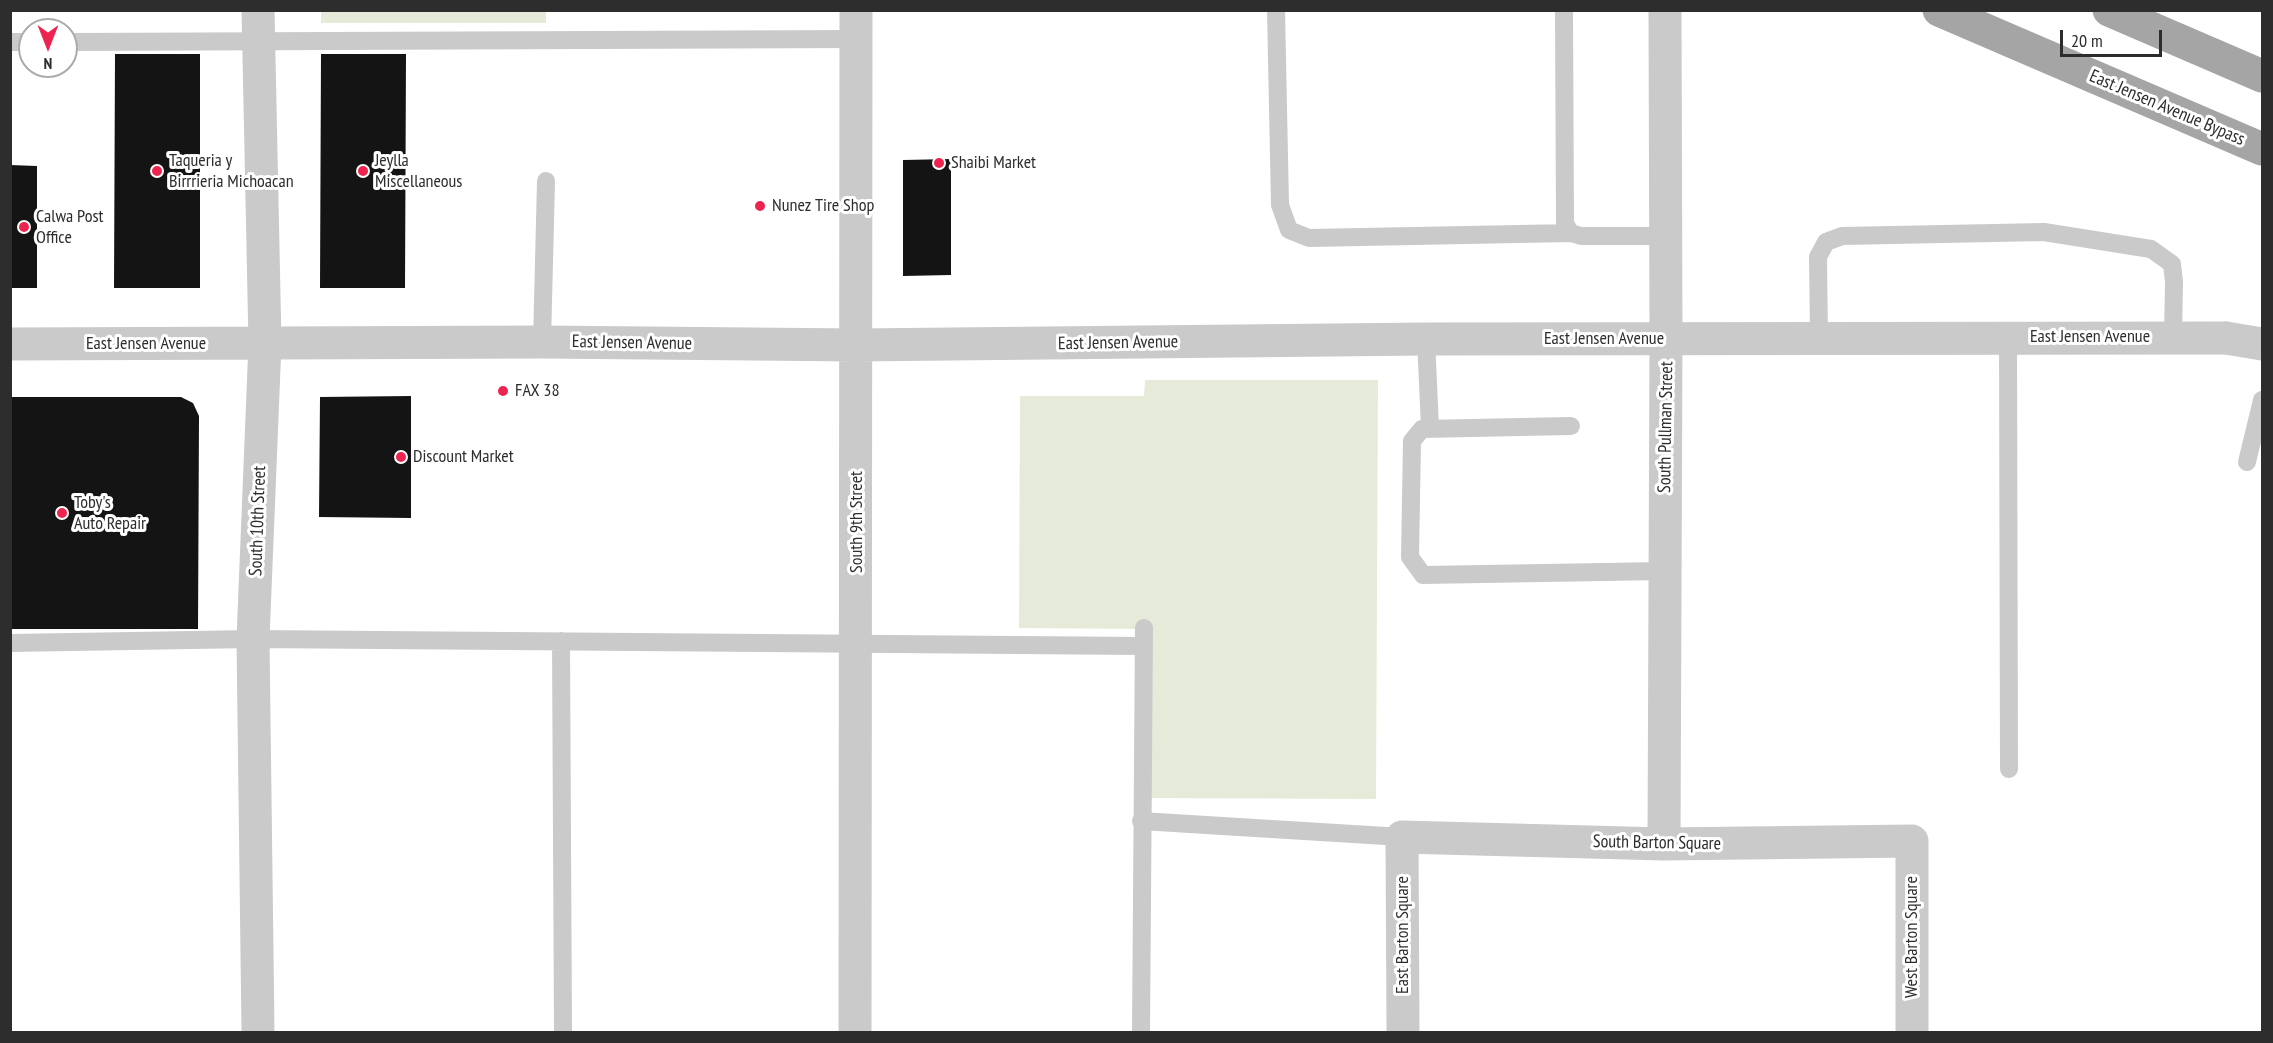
<!DOCTYPE html>
<style>
body{margin:0}
#map{position:relative;width:2273px;height:1043px;overflow:hidden;background:#fff;font-family:"PT Sans Narrow",sans-serif}
canvas{display:block}
.frame{position:absolute;inset:0;border:12px solid #2d2d2d;pointer-events:none}
.north{position:absolute;left:18px;top:18px;width:60px;height:60px;box-sizing:border-box;background:#fff;border:2px solid #ababab;border-radius:50%;rotate:180deg;font-size:16px;font-weight:700;line-height:24px;text-align:center;color:#2d2d2d}
.north::after{content:'';display:block;margin:auto;width:21px;height:27px;background:#ee2450;clip-path:polygon(50% 0,100% 100%,50% 72%,0 100%)}
.scale{position:absolute;left:2060px;top:30px;width:102px;height:27px;box-sizing:border-box;border:3px solid #2d2d2d;border-top:0;padding-left:8px;font-size:18px;line-height:21px;white-space:nowrap;color:#2d2d2d;-webkit-text-stroke:4px #fff;paint-order:stroke}
</style>
<div id="map">
<canvas width="2273" height="1043"></canvas>
<div class="frame"></div>
<div class="north">N</div>
<div class="scale">20 m</div>
</div>
<script>
const ctx = document.querySelector('canvas').getContext('2d');
ctx.lineJoin = 'round';
function paint(path, color) { ctx.fillStyle = color; ctx.fill(path, 'evenodd'); }
const poly = rows => new Path2D(rows.map(r => 'M' + r).join(''));
function stroke(path, color, width, dash) { ctx.strokeStyle = color; ctx.lineWidth = width; ctx.lineCap = dash ? 'butt' : 'round'; ctx.setLineDash(dash || []); ctx.stroke(path); }
function drawText(font, color, halo, rows, align = 'center') {
  ctx.font = font + ' "PT Sans Narrow",sans-serif'; ctx.lineWidth = 6; ctx.setLineDash([]); ctx.textBaseline = 'middle'; ctx.strokeStyle = halo; ctx.fillStyle = color; for (const [text, x, y, turn = 0] of rows) {
    ctx.save(); ctx.translate(x, y); ctx.rotate((+turn || 0) * Math.PI / 180); ctx.textAlign = isNaN(turn) ? turn : align; if (halo) ctx.strokeText(text, 0, 0); ctx.fillText(text, 0, 0); ctx.restore();
  }
}
const green = poly([
 [321,11,546,11,546,23,321,23],
 [1145,380,1378,380,1376,799,1143,798,1144,629,1019,628,1020,396,1144,396]
]);
const building = poly([
 [115,54,200,54,200,288,114,288],
 [321,54,406,54,405,288,320,288],
 [951,159,951,275,903,276,903,160],
 [10,165,37,166,37,288,10,288],
 [411,396,411,518,319,517,320,397],
 [10,397,181,397,193,403,199,416,198,629,10,629]
]);
const service = poly([
 [1276,10,1280,205,1289,230,1309,238,1571,233],
 [1564,10,1565,224,1571,233,1581,236,1665,236],
 [10,42,30,42],
 [66,42,857,39],
 [2008,337,2009,769],
 [1819,338,1818,257,1826,242,1842,236,2044,232,2151,249,2172,264,2174,282,2173,337],
 [1426,339,1430,428],
 [542,342,546,181],
 [1571,426,1422,429,1412,441,1410,557,1423,575,1664,571],
 [2247,462,2262,400],
 [561,641,563,1032],
 [10,643,253,639,1144,646],
 [1141,821,1402,837],
 [1141,1032,1144,628]
]);
const minor = poly([
 [258,10,265,343,253,639,258,1032],
 [10,344,542,342,857,345,1426,339,2226,338],
 [1664,844,1666,338,1665,10],
 [855,1032,856,10],
 [1403,1032,1402,837,1664,844,1912,841,1912,1032]
]);
const tertiary = poly([
 [2226,338,2262,344]
]);
const primary = poly([
 [1939,10,2262,149],
 [2109,10,2262,76]
]);
const markers = [
 [939,163,6,"#ee2450"],
 [157,171,6,"#ee2450"],
 [363,171,6,"#ee2450"],
 [760,206,6,"#ee2450"],
 [24,227,6,"#ee2450"],
 [503,391,6,"#ee2450"],
 [401,457,6,"#ee2450"],
 [62,513,6,"#ee2450"]
];
const streetNames = [
 ["East Jensen Avenue Bypass",2167,108,23],
 ["East Jensen Avenue",2090,337],
 ["East Jensen Avenue",1604,339],
 ["East Jensen Avenue",632,343,1],
 ["East Jensen Avenue",1118,343,-1],
 ["East Jensen Avenue",146,344],
 ["South Pullman Street",1666,427,-89],
 ["South 10th Street",258,521,-88],
 ["South 9th Street",857,522,-90],
 ["South Barton Square",1657,843,1],
 ["East Barton Square",1403,935,-90],
 ["West Barton Square",1912,937,-90]
];
const poiNames = [
 ["Taqueria y",169,161],
 ["Birrrieria Michoacan",169,182],
 ["Jeylla",375,161],
 ["Miscellaneous",375,182],
 ["Shaibi Market",951,163],
 ["Nunez Tire Shop",772,206],
 ["Calwa Post",36,217],
 ["Office",36,238],
 ["FAX 38",515,391],
 ["Discount Market",413,457],
 ["Toby's",74,503],
 ["Auto Repair",74,524]
];
paint(green, '#e6ebd9');
paint(building, '#141414');
stroke(service, '#cacaca', 18);
stroke(minor, '#cacaca', 33);
stroke(tertiary, '#cacaca', 33);
stroke(primary, '#a5a5a5', 33);
for (const [x, y, r, color] of markers) { const dot = new Path2D(); dot.arc(x, y, r, 0, 2 * Math.PI); ctx.fillStyle = color; ctx.fill(dot); stroke(dot, '#fff', 2); }
drawText('18px', '#2d2d2d', '#fff', streetNames);
drawText('18px', '#2d2d2d', '#fff', poiNames, 'left');
</script>
